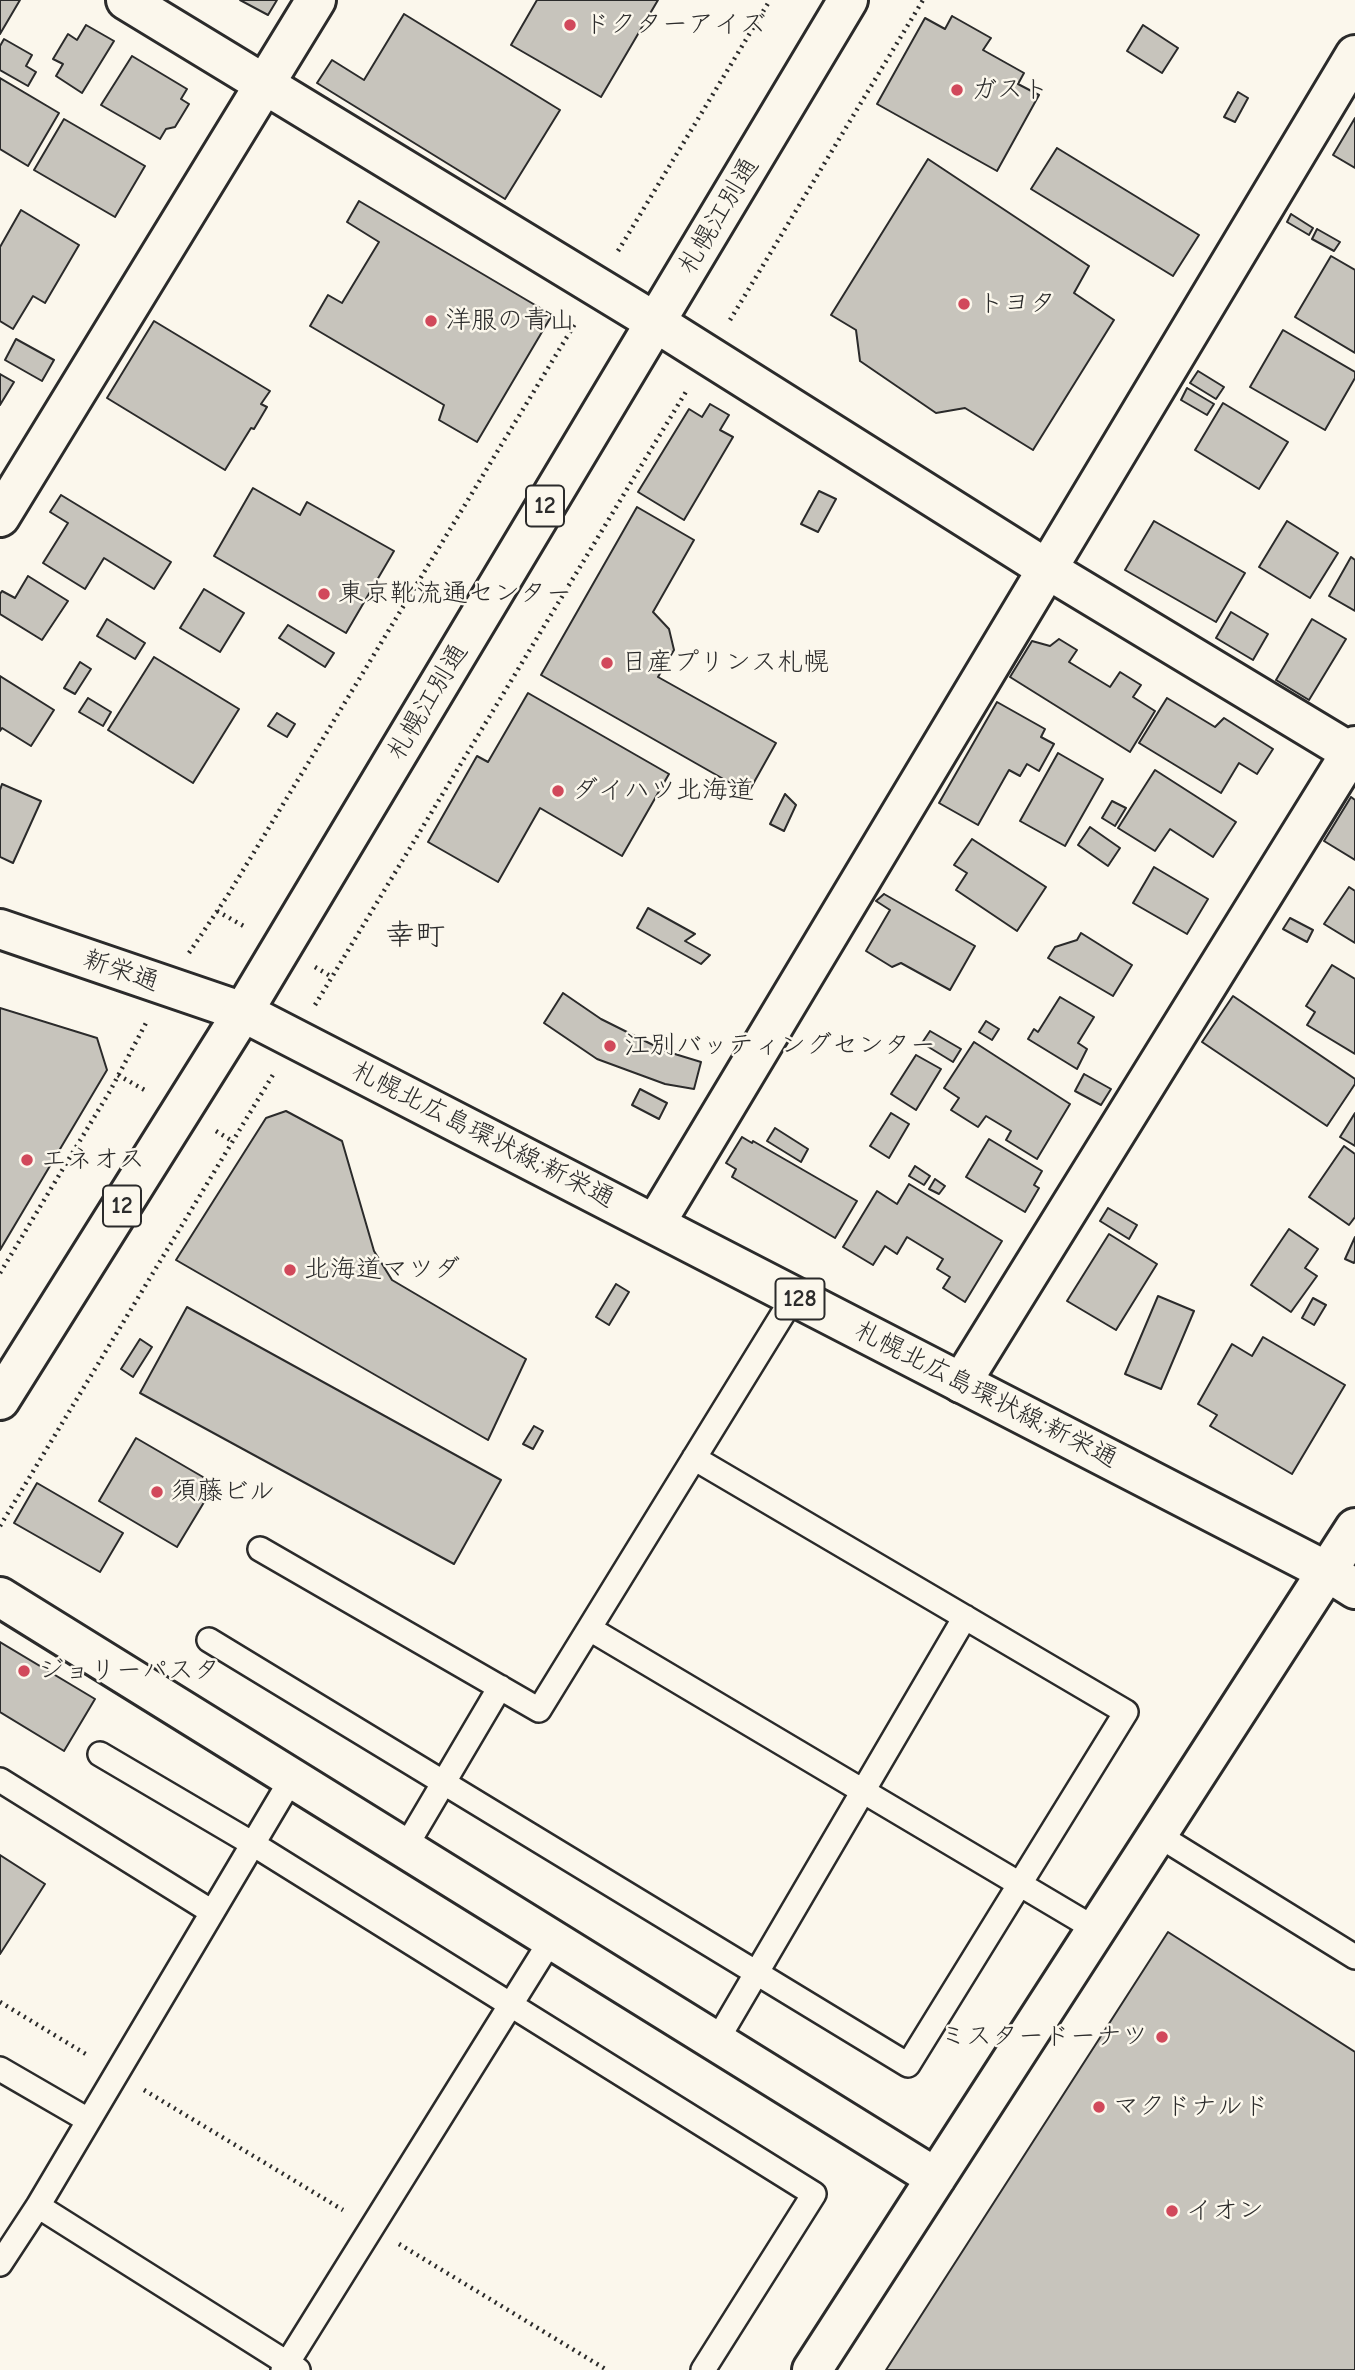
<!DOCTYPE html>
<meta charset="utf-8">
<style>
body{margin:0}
canvas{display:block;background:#fbf7ec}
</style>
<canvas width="1355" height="2370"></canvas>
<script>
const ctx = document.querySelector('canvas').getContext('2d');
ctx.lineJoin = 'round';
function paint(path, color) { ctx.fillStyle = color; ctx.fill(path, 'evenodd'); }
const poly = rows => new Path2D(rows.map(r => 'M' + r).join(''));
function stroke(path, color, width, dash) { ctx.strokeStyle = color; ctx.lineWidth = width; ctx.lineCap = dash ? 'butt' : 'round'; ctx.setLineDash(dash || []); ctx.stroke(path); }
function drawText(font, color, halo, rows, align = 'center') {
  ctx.font = font + ' "Comic Neue","Klee One",sans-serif'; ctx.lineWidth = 5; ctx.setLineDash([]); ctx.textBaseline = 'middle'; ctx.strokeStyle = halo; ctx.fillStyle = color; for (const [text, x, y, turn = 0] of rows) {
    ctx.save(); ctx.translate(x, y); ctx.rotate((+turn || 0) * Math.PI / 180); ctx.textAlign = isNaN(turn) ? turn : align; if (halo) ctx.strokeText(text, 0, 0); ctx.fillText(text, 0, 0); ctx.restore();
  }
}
const building = poly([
 [0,0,20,0,0,34,0,0],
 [240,0,277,0,268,15,240,0],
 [537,0,658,0,601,97,511,45,537,0],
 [404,14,560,110,505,199,317,83,332,60,364,80,404,14],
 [952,16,991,38,983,50,1024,73,1018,84,1039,95,997,171,877,104,925,18,945,29,952,16],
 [86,25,114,41,82,93,56,76,63,64,53,59,68,34,77,40,86,25],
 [1143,25,1178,48,1162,73,1127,51,1143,25],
 [4,39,32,55,26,66,36,72,28,86,0,70,0,46,4,39],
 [132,56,187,89,181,99,189,104,175,127,166,129,160,139,101,105,132,56],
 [0,78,59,113,28,166,0,149,0,78],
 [1238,92,1248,98,1235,122,1224,117,1238,92],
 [1355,118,1355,168,1333,155,1355,118],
 [64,119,145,166,115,217,34,170,64,119],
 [1057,148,1199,235,1173,276,1031,189,1057,148],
 [928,159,1089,266,1074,293,1114,320,1033,450,965,408,936,413,860,361,856,330,831,315,928,159],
 [359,201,552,315,477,442,439,420,444,405,310,326,328,295,342,303,379,242,347,222,359,201],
 [21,210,79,245,45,303,33,296,13,329,0,321,0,247,21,210],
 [1291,214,1313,228,1309,235,1287,222,1291,214],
 [1317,229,1340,242,1334,251,1312,239,1317,229],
 [1331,256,1355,270,1355,353,1295,317,1331,256],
 [154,321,270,391,261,404,267,407,254,429,251,428,225,470,107,398,154,321],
 [1283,330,1355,372,1355,378,1325,430,1250,387,1283,330],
 [16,339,54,360,42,381,5,360,16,339],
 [1198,371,1224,387,1216,399,1190,383,1198,371],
 [0,374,14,382,0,405,0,374],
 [1187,388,1214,404,1207,415,1181,400,1187,388],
 [1223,403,1288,442,1259,489,1195,450,1223,403],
 [710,404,729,415,720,430,733,437,684,520,638,492,689,409,702,417,710,404],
 [253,488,300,515,307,502,394,551,346,633,214,556,253,488],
 [819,491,836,499,818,532,801,524,819,491],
 [61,495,171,562,154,589,104,558,85,589,43,563,68,523,50,512,61,495],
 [637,507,694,540,653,612,669,629,674,650,658,677,776,743,748,793,541,675,637,507],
 [1154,521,1245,573,1216,622,1125,570,1154,521],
 [1287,521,1338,553,1310,598,1259,567,1287,521],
 [1351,557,1355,560,1355,611,1329,596,1351,557],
 [28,576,68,601,42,640,0,614,0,594,2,591,15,598,28,576],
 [204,589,244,613,220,652,180,628,204,589],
 [1231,612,1268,634,1253,660,1216,638,1231,612],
 [107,619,145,643,135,659,97,636,107,619],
 [1312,619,1346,639,1309,700,1276,680,1312,619],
 [288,625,334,653,325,667,279,638,288,625],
 [1059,639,1077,650,1069,662,1110,687,1120,672,1141,685,1133,697,1155,711,1130,752,1010,677,1032,641,1050,646,1059,639],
 [154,657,239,709,193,783,108,730,154,657],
 [80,662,91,669,75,694,64,688,80,662],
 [0,676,54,710,31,746,2,728,0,731,0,676],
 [528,693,669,774,622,856,540,808,498,882,428,842,477,756,488,762,528,693],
 [88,698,111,712,103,726,79,712,88,698],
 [1167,698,1215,727,1224,718,1273,749,1257,774,1239,763,1221,793,1139,743,1167,698],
 [997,702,1045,729,1041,737,1054,744,1039,771,1027,764,1020,776,1009,770,978,825,939,803,997,702],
 [277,713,295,724,287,737,268,726,277,713],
 [1058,753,1103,779,1065,846,1020,821,1058,753],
 [1155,770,1236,822,1213,857,1170,829,1155,851,1118,828,1155,770],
 [2,784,41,801,13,863,0,857,0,790,2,784],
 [785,794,796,805,784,831,770,824,785,794],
 [1351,797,1355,800,1355,860,1324,841,1351,797],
 [1112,801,1126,808,1115,826,1102,818,1112,801],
 [1090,827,1120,848,1108,866,1078,845,1090,827],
 [972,839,1046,887,1017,931,956,890,967,873,954,865,972,839],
 [1154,867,1208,899,1187,934,1133,903,1154,867],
 [1349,887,1355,891,1355,943,1324,924,1349,887],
 [884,894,975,946,950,990,901,963,892,967,866,951,890,910,876,901,884,894],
 [648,908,695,934,685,941,710,955,701,964,637,928,648,908],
 [1290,918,1313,930,1307,942,1283,929,1290,918],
 [1081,933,1132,965,1113,996,1048,958,1055,947,1077,940,1081,933],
 [1332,965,1355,979,1355,1054,1307,1025,1315,1012,1306,1006,1332,965],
 [563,993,601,1019,665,1051,701,1062,694,1089,665,1084,597,1059,544,1023,563,993],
 [1233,996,1355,1079,1355,1084,1327,1126,1202,1042,1233,996],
 [1060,997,1094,1017,1078,1043,1087,1049,1077,1069,1028,1039,1034,1029,1038,1032,1060,997],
 [0,1008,97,1038,107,1070,0,1250,0,1008],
 [986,1021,999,1029,992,1040,979,1032,986,1021],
 [930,1031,961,1049,953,1062,922,1043,930,1031],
 [974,1042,1070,1104,1037,1159,1006,1140,1011,1131,986,1116,978,1127,951,1110,959,1098,944,1088,974,1042],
 [916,1055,941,1069,916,1110,891,1094,916,1055],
 [1084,1074,1111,1089,1101,1105,1075,1091,1084,1074],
 [640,1089,667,1103,659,1119,632,1105,640,1089],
 [286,1111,342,1141,374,1251,392,1280,526,1359,488,1440,176,1260,266,1118,286,1111],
 [891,1113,909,1124,889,1158,870,1146,891,1113],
 [1355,1113,1355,1146,1340,1137,1355,1113],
 [775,1128,808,1149,801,1162,767,1141,775,1128],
 [742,1137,752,1143,753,1141,857,1201,835,1238,732,1177,736,1169,726,1163,742,1137],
 [989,1139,1042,1171,1034,1185,1039,1188,1025,1212,966,1177,989,1139],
 [1344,1146,1355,1154,1355,1217,1349,1225,1309,1197,1344,1146],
 [915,1166,930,1176,924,1185,909,1176,915,1166],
 [935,1179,945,1186,939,1194,929,1189,935,1179],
 [909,1184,1002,1241,965,1302,943,1288,950,1277,937,1269,943,1259,907,1237,897,1254,885,1246,873,1265,843,1247,877,1191,897,1204,909,1184],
 [1108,1208,1137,1225,1129,1239,1100,1221,1108,1208],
 [1289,1229,1318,1249,1305,1268,1317,1276,1291,1312,1251,1285,1289,1229],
 [1109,1234,1157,1264,1116,1330,1067,1301,1109,1234],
 [1355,1237,1355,1260,1354,1263,1345,1259,1355,1237],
 [616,1284,629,1292,609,1325,596,1317,616,1284],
 [1158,1296,1194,1311,1161,1389,1125,1374,1158,1296],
 [1313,1298,1326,1305,1314,1325,1302,1318,1313,1298],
 [187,1307,501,1480,454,1564,140,1393,187,1307],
 [1263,1337,1345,1385,1292,1474,1210,1426,1217,1415,1198,1404,1232,1344,1252,1356,1263,1337],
 [140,1339,152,1347,133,1377,121,1369,140,1339],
 [534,1426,543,1431,533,1449,523,1444,534,1426],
 [136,1438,215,1484,177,1547,99,1501,136,1438],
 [37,1483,123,1533,100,1572,14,1523,37,1483],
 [0,1642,95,1699,64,1751,0,1712,0,1642],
 [0,1855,45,1884,0,1954,0,1855],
 [1168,1932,1355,2052,1355,2370,886,2370,1168,1932]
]);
const path = poly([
 [618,251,770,0],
 [730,320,923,0],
 [217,911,247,928],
 [189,953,228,895,576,322],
 [315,967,332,977],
 [315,1005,687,390],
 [118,1075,148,1092],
 [216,1131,232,1141],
 [0,1273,110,1091,146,1023],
 [0,1526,274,1073],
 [0,2002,89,2056],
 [144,2090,343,2210],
 [399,2244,607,2370]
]);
const lane = poly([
 [260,1549,539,1710,794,1296],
 [590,1629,1097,1930],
 [209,1640,908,2065,1126,1712,694,1458],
 [100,1754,253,1844,814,2194,703,2370],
 [0,1780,212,1912],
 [1158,1835,1355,1957],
 [405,1848,500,1687],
 [716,2042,965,1617],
 [0,2069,88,2120],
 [38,2206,298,2370],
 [0,2264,38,2206,292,1778],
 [283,2370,551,1940]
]);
const street = poly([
 [126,0,655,322,1047,569,1355,755],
 [0,517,316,0],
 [655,1224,1355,55],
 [961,1383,1355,746],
 [0,1597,936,2178],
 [812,2370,1355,1528]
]);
const secondary = poly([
 [0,929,243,1012]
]);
const primary = poly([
 [243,1012,1328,1572,1355,1589]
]);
const highway = poly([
 [0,1400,243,1012,848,0]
]);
const markers = [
 [570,25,7,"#d1495b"],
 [957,90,7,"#d1495b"],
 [964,304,7,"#d1495b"],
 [431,321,7,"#d1495b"],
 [324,594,7,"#d1495b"],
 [607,663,7,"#d1495b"],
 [558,791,7,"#d1495b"],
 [610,1046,7,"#d1495b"],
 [27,1160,7,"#d1495b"],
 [290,1270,7,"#d1495b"],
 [157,1492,7,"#d1495b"],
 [24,1671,7,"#d1495b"],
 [1162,2037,7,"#d1495b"],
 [1099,2107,7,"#d1495b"],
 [1172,2211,7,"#d1495b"]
];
const shields = [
 [545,506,38],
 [122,1206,38],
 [800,1299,49]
];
const shieldNames = [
 ["12",545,506],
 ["12",122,1206],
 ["128",800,1299]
];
const poiNames = [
 ["ドクターアイズ",584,25],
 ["ガスト",971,90],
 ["トヨタ",978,304],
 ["洋服の青山",445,321],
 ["東京靴流通センター",338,594],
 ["日産プリンス札幌",621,663],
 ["ダイハツ北海道",572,791],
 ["江別バッティングセンター",624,1046],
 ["エネオス",41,1160],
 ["北海道マツダ",304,1270],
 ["須藤ビル",171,1492],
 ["ジョリーパスタ",38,1671],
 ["ミスタードーナツ",1148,2037,"right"],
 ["マクドナルド",1113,2107],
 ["イオン",1186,2211]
];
const streetNames = [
 ["札幌江別通",719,216,-59],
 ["札幌江別通",428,702,-59],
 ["新栄通",121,971,19],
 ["札幌北広島環状線;新栄通",483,1135,27],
 ["札幌北広島環状線;新栄通",986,1395,27]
];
const quarterNames = [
 ["幸町",415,937]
];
paint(building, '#c7c4bc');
stroke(building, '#2b2b2b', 2);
stroke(lane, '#2b2b2b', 28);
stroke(street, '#2b2b2b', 44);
stroke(secondary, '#2b2b2b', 44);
stroke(primary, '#2b2b2b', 44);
stroke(highway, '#2b2b2b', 44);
stroke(path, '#2b2b2b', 4.5, [2, 5]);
stroke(lane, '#fbf7ec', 23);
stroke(street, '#fbf7ec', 38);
stroke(secondary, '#fbf7ec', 38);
stroke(primary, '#fbf7ec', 38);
stroke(highway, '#fbf7ec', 38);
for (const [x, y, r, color] of markers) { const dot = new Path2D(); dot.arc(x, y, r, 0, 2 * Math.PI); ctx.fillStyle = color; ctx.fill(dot); stroke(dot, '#fbf7ec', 2.5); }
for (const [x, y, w] of shields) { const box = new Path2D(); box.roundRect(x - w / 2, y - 20.5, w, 41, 5); ctx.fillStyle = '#fbf7ec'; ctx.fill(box); stroke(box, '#2b2b2b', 2); }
drawText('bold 24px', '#2b2b2b', null, shieldNames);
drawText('26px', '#2b2b2b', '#fbf7ec', poiNames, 'left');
drawText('26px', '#2b2b2b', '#fbf7ec', streetNames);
drawText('30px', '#2b2b2b', '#fbf7ec', quarterNames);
</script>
